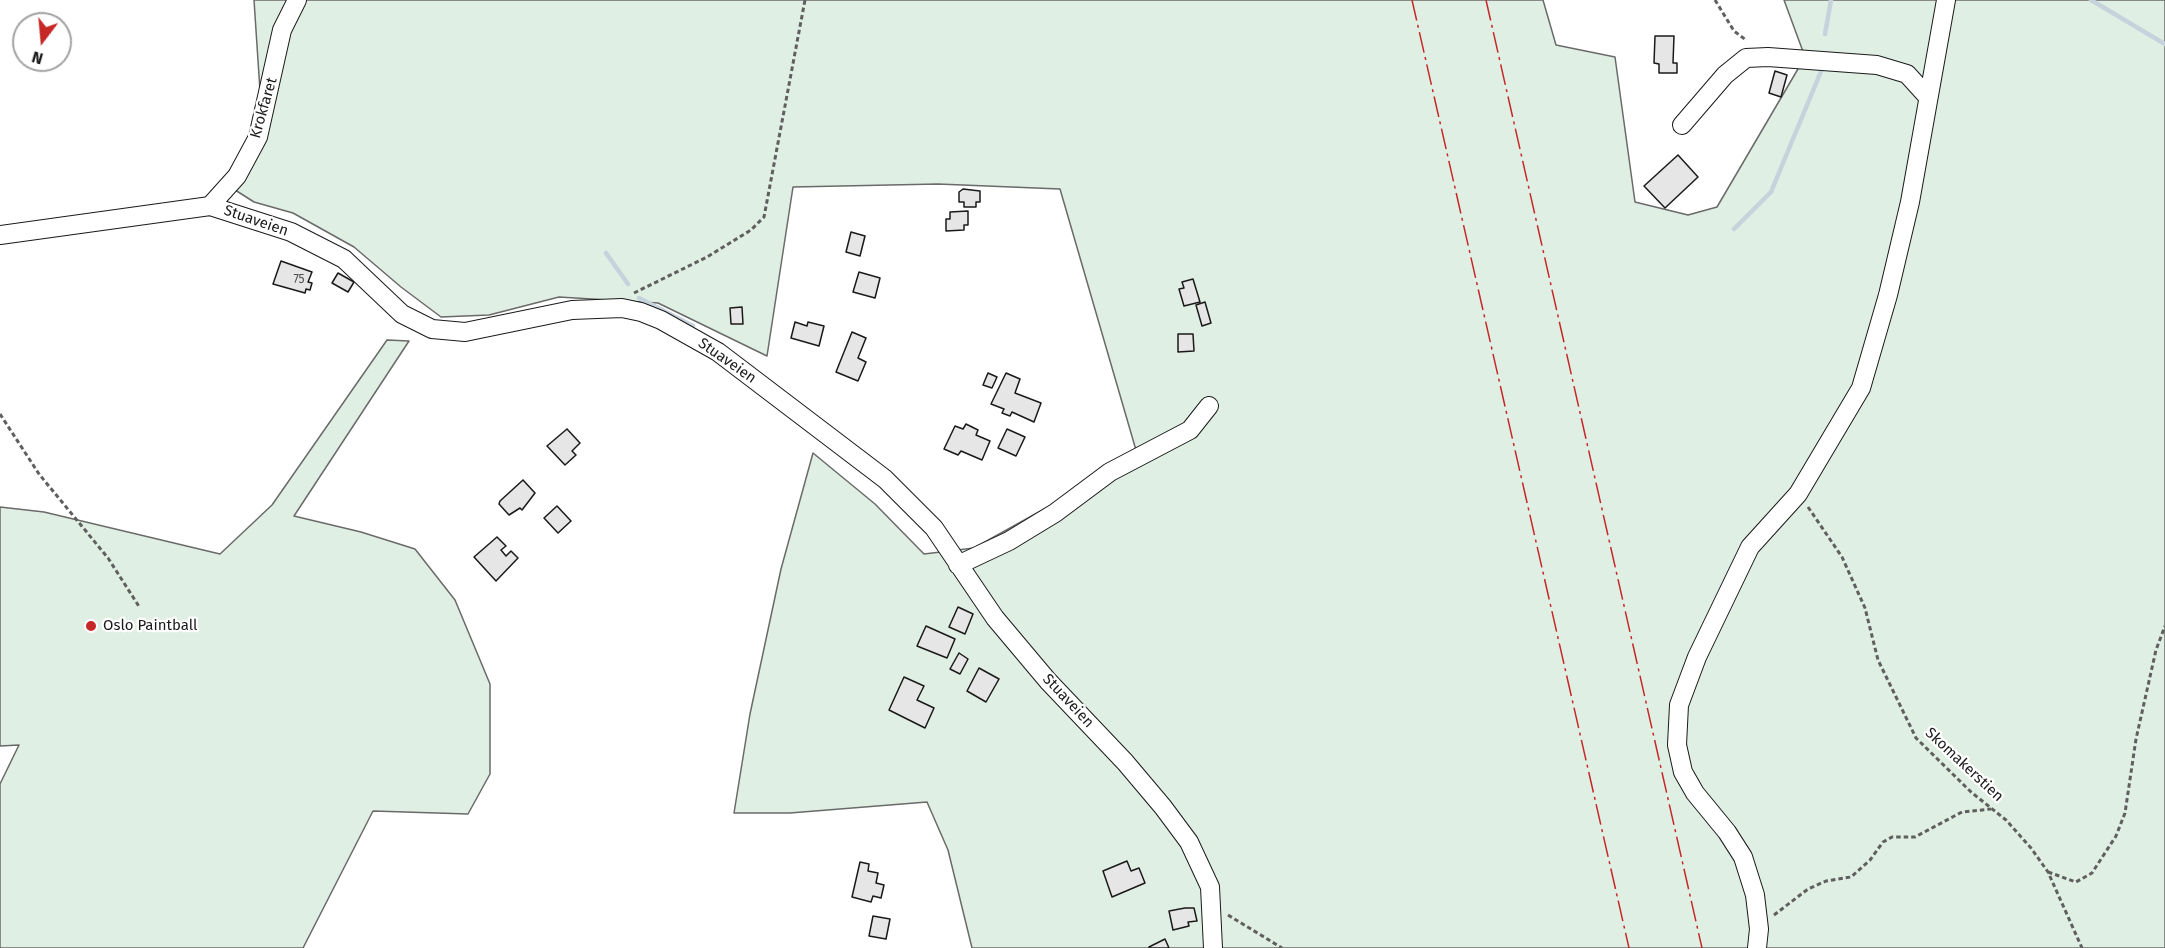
<!DOCTYPE html>
<style>
body{margin:0}
#map{position:relative;width:2165px;height:948px;overflow:hidden;background:#fff;font-family:"Fira Sans",sans-serif}
canvas{display:block}
.north{position:absolute;left:12px;top:12px;width:60px;height:60px;box-sizing:border-box;background:#fff;border:2px solid #a3a3a3;border-radius:50%;rotate:196deg;font-size:16px;font-weight:700;line-height:24px;text-align:center;color:#1a1a1a}
.north::after{content:'';display:block;margin:auto;width:21px;height:27px;background:#c62828;clip-path:polygon(50% 0,100% 100%,50% 72%,0 100%)}
</style>
<div id="map">
<canvas width="2165" height="948"></canvas>
<div class="north">N</div>
</div>
<script>
const ctx = document.querySelector('canvas').getContext('2d');
ctx.lineJoin = 'round';
function paint(path, color) { ctx.fillStyle = color; ctx.fill(path, 'evenodd'); }
const poly = rows => new Path2D(rows.map(r => 'M' + r).join(''));
function stroke(path, color, width, dash) { ctx.strokeStyle = color; ctx.lineWidth = width; ctx.lineCap = dash ? 'butt' : 'round'; ctx.setLineDash(dash || []); ctx.stroke(path); }
function drawText(font, color, halo, rows, align = 'center') {
  ctx.font = font + ' "Fira Sans",sans-serif'; ctx.lineWidth = 4.5; ctx.setLineDash([]); ctx.textBaseline = 'middle'; ctx.strokeStyle = halo; ctx.fillStyle = color; for (const [text, x, y, turn = 0] of rows) {
    ctx.save(); ctx.translate(x, y); ctx.rotate((+turn || 0) * Math.PI / 180); ctx.textAlign = isNaN(turn) ? turn : align; if (halo) ctx.strokeText(text, 0, 0); ctx.fillText(text, 0, 0); ctx.restore();
  }
}
const green = poly([
 [254,0,1543,0,1556,45,1615,57,1635,202,1688,215,1717,207,1805,57,1784,0,2165,0,2165,948,972,948,948,850,927,802,790,813,734,813,750,714,781,569,813,453,875,504,924,554,974,548,1138,457,1060,189,938,184,793,187,767,356,658,303,559,297,489,315,441,317,401,287,354,247,293,213,254,202,232,188,261,106,254,0],
 [387,340,409,341,294,516,361,532,415,549,455,600,490,684,490,774,468,814,373,811,303,948,0,948,0,784,19,745,0,746,0,507,44,512,220,554,272,505,387,340]
]);
const stream = poly([
 [2091,0,2165,44],
 [1825,34,1831,0],
 [1734,229,1771,192,1822,69],
 [606,253,628,284],
 [639,298,693,326]
]);
const building = poly([
 [1655,36,1674,36,1673,63,1677,63,1677,73,1659,73,1659,64,1654,63,1655,36],
 [1775,71,1787,75,1781,97,1769,93,1775,71],
 [1678,155,1698,177,1665,208,1644,186,1678,155],
 [963,189,980,191,980,202,976,202,976,207,964,207,964,202,959,202,959,192,963,189],
 [968,211,968,225,964,225,964,230,946,231,946,219,950,219,950,212,968,211],
 [851,232,865,236,860,256,846,252,851,232],
 [281,261,312,272,308,282,312,283,310,290,306,289,305,293,273,284,281,261],
 [859,272,880,278,875,298,853,292,859,272],
 [338,273,354,282,348,292,332,283,338,273],
 [1193,279,1200,302,1184,306,1179,289,1184,288,1182,282,1193,279],
 [1205,302,1211,323,1202,326,1196,305,1205,302],
 [742,307,743,324,731,324,730,308,742,307],
 [795,322,807,326,808,322,824,326,819,346,791,338,795,322],
 [852,332,866,338,858,358,866,362,858,381,836,372,852,332],
 [1178,334,1193,334,1194,351,1178,352,1178,334],
 [988,373,997,377,992,388,983,385,988,373],
 [1006,373,1020,379,1015,393,1041,403,1034,422,1012,412,1010,416,1002,413,1004,409,991,404,1006,373],
 [966,424,978,430,976,435,990,441,982,460,961,451,958,455,944,449,955,426,963,429,966,424],
 [567,429,580,443,572,451,576,455,565,465,547,446,567,429],
 [1007,429,1025,437,1016,456,998,448,1007,429],
 [523,480,535,493,522,510,520,508,509,515,499,504,500,501,523,480],
 [557,506,571,521,558,533,544,518,557,506],
 [497,537,506,546,501,550,506,556,511,551,518,558,496,581,474,557,497,537],
 [958,607,973,614,965,634,949,627,958,607],
 [926,626,955,639,947,658,917,646,926,626],
 [959,653,968,659,960,674,950,669,959,653],
 [979,668,999,679,986,702,967,691,979,668],
 [904,677,924,686,917,700,934,708,925,728,889,710,904,677],
 [1127,861,1131,871,1139,868,1145,883,1112,897,1103,871,1127,861],
 [860,862,869,864,868,871,878,873,876,883,884,885,881,898,873,896,871,902,852,897,860,862],
 [1185,908,1194,908,1197,921,1188,922,1189,926,1173,930,1169,911,1185,908],
 [873,916,890,919,886,939,869,936,873,916],
 [1165,939,1169,948,1149,948,1149,947,1165,939]
]);
const path = poly([
 [1715,0,1734,31,1746,40],
 [634,293,707,257,751,230,764,217,805,0],
 [0,414,39,474,108,558,140,608],
 [1808,507,1842,557,1865,608,1878,660,1916,738,1971,792,2006,820,2031,848,2048,872,2082,948],
 [2048,872,2076,882,2092,873,2116,836,2125,813,2136,739,2156,650,2165,626],
 [1228,915,1282,948],
 [1774,915,1808,889,1826,881,1851,877,1870,860,1883,842,1892,837,1915,837,1962,812,1991,809]
]);
const minor = poly([
 [1682,125,1725,75,1746,58,1768,57,1877,65,1907,74,1927,96],
 [210,206,237,176,258,137,282,30,297,0],
 [0,235,210,206,291,232,344,259,402,314,432,329,465,332,572,310,622,308,641,312,661,320,718,352,885,479,934,528,995,618,1048,681,1125,762,1163,807,1189,842,1210,887,1213,948],
 [958,565,1009,541,1055,513,1110,472,1190,430,1209,406],
 [1757,948,1759,929,1755,895,1743,857,1727,832,1695,793,1683,772,1677,745,1679,705,1697,657,1750,547,1798,494,1861,388,1888,295,1910,202,1946,0]
]);
const power = poly([
 [1412,0,1629,948],
 [1486,0,1702,948]
]);
const markers = [
 [91,626,6,"#c62828"]
];
const numberNames = [
 ["75",299,280]
];
const streetNames = [
 ["Krokfaret",264,108,-74],
 ["Stuaveien",256,221,19],
 ["Stuaveien",727,361,35],
 ["Stuaveien",1068,701,47],
 ["Skomakerstien",1964,765,43]
];
const poiNames = [
 ["Oslo Paintball",103,626]
];
paint(green, '#e0efe3');
stroke(green, '#6a6a6a', 1.5);
stroke(stream, '#c6d2dc', 4.5);
paint(building, '#e6e6e6');
stroke(building, '#1a1a1a', 1.5);
stroke(minor, '#1a1a1a', 20);
stroke(path, '#5f5f5f', 3, [4.5, 3]);
stroke(minor, '#fff', 18);
stroke(power, '#c62828', 1.5, [21, 4.5, 3, 4.5]);
for (const [x, y, r, color] of markers) { const dot = new Path2D(); dot.arc(x, y, r, 0, 2 * Math.PI); ctx.fillStyle = color; ctx.fill(dot); stroke(dot, '#fff', 2); }
drawText('12px', '#4d4d4d', null, numberNames);
drawText('15px', '#1a1a1a', '#fff', streetNames);
drawText('15px', '#1a1a1a', '#fff', poiNames, 'left');
</script>
